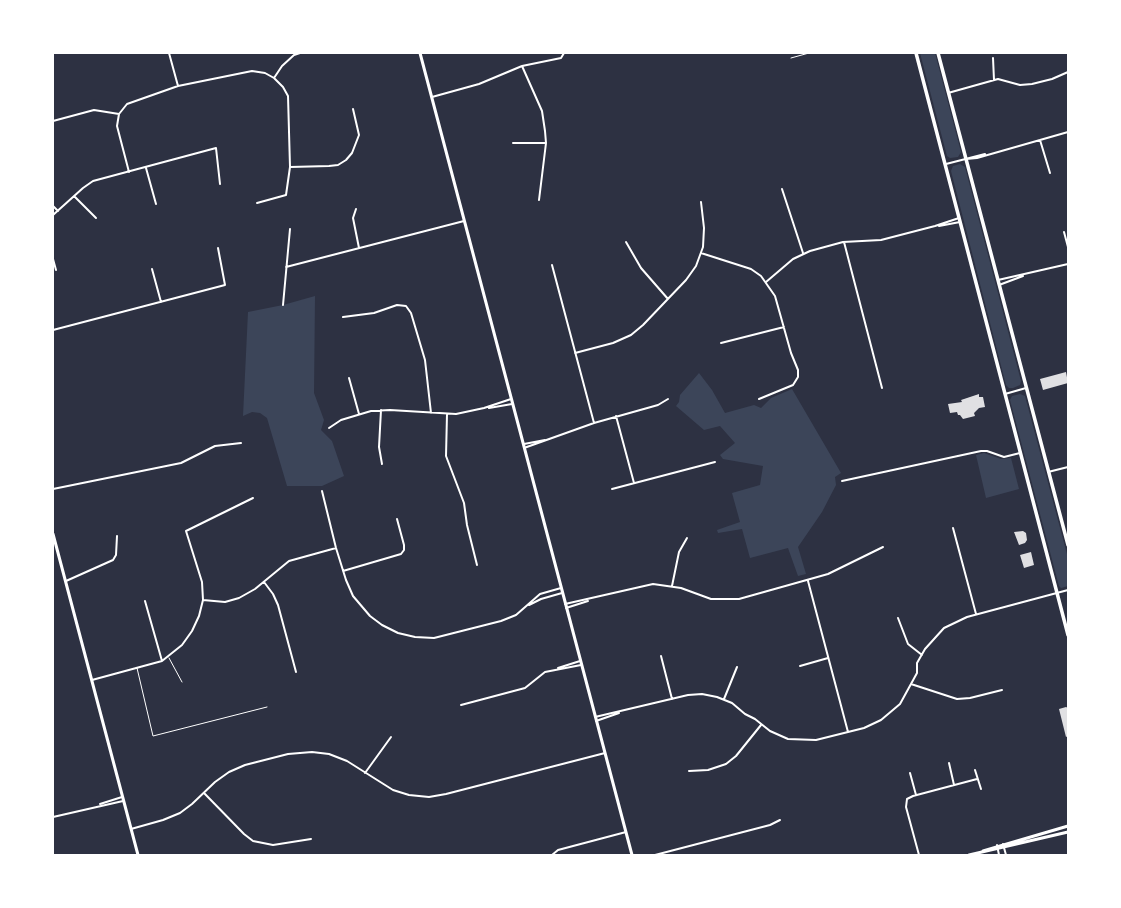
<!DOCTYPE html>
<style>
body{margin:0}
#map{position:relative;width:1121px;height:908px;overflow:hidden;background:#2d3142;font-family:Helvetica,sans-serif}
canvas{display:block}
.frame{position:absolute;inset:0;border:54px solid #fff;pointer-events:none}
</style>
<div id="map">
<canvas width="1121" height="908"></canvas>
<div class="frame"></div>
</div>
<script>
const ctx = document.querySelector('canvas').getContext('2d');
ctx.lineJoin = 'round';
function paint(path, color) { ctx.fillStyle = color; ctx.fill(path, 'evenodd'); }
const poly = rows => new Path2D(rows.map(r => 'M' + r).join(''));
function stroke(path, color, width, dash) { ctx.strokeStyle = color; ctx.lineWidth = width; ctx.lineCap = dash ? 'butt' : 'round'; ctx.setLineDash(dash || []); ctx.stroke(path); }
const green = poly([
 [920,53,935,53,961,152,958,157,950,158,947,156],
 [960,164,965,167,1021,381,1020,385,1013,388,1009,388,1006,385,951,171,953,166],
 [315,296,314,393,324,420,321,430,332,441,344,476,322,486,287,486,267,418,260,413,252,412,243,416,248,312,283,305],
 [699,373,712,390,725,413,754,405,761,408,771,398,792,389,841,473,835,477,836,485,822,512,798,547,806,574,798,576,788,548,750,558,742,529,718,533,717,530,740,522,732,493,760,485,763,466,723,459,720,455,735,443,720,426,704,430,676,406,679,402,680,395],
 [1020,394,1025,396,1068,558,1068,586,1061,588,1059,586,1010,400,1012,396],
 [984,453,1001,459,1011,458,1019,489,986,498,976,455]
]);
const building = poly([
 [1066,372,1068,383,1043,390,1040,379],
 [979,394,979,397,983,397,985,407,979,408,974,413,975,416,963,419,960,415,958,415,957,412,950,413,948,404,962,402,961,400],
 [1023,531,1026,533,1027,540,1025,543,1019,545,1014,532],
 [1031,552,1034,565,1024,568,1020,555],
 [1066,707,1068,708,1068,736,1066,737,1059,709]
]);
const service = poly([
 [791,58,809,53],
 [169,658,182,682],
 [137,668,153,736,267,707]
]);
const minor = poly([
 [169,53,178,86],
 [993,58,994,80],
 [522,66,542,111,545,131,546,143,539,200],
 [274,78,282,66,294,55,300,53],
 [948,93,998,79,1020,85,1032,84,1052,79,1068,72],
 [432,97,479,84,522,66,561,58,564,53],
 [53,121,94,110,119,114],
 [1040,140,1050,173],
 [513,143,546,143],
 [966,159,977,158,1068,132],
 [946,164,985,154],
 [290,167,329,166,338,165,346,160,352,153,359,135,353,109],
 [146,168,156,204],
 [129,172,117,126,119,114,127,104,178,86,252,71,265,73,274,78,283,87,288,96,290,167,286,195,257,203],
 [782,189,803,253],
 [74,196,96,218],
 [53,206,58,211],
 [356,209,353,218,359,248],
 [53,215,83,188,93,181,216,148,220,184],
 [939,226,960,222],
 [1064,232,1068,247],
 [626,242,641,268,668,299],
 [844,242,882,388],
 [701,253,751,269,761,276,775,296,791,353,798,370,798,377,793,385,759,399],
 [53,259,56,270],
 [552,265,594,423],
 [286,267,464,221],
 [152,269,161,302],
 [998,280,1068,264],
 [766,282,793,259,810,251,843,242,881,240,935,226,959,218],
 [999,285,1023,276],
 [283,305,290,229],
 [343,317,374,313,397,305,406,306,411,313,425,360,431,413],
 [53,330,225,285,218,248],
 [721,343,784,327],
 [575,353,613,343,631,335,643,325,686,280,696,266,703,247,704,228,701,202],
 [349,378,359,414],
 [1005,394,1026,388],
 [489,408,512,404],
 [381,410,379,447,382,464],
 [447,414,446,456,464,503,467,525,477,565],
 [616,416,634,483],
 [329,428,341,420,371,411,390,410,456,414,484,408,511,399],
 [524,444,545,440],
 [524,448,594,423,658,405,668,399],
 [1048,472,1068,467],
 [842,481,981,451,987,451,1004,457,1020,453],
 [53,489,181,463,215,446,241,443],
 [612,489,715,462],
 [322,491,336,548,346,580,353,596,370,616,382,625,398,633,415,637,434,638,501,621,516,615,540,594,561,588],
 [953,528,976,614],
 [343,571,401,554,404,550,404,545,397,519],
 [66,581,113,560,116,555,117,536],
 [808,581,848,732],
 [264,582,273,594,278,605,296,672],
 [672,586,679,552,687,538],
 [203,600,225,602,239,598,255,589,289,561,336,548],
 [145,601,162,661],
 [565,604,653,584,681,588,711,599,739,599,828,574,883,547],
 [529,605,541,599,562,593],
 [566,608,588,601],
 [898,618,908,644,922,655],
 [661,656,672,699],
 [800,666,828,658],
 [558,668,580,661],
 [92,680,162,661,182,645,192,631,199,616,203,600,202,582,186,531,253,498],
 [911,684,957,699,970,698,1002,690],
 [724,699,737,667],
 [461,705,525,688,545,672,581,665],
 [595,717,688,695,702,694,717,697,732,703,745,714,755,719,770,731,788,739,816,740,864,728,881,720,900,704,917,673,917,663,925,649,944,628,967,617,1068,590],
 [596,721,619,713],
 [949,763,954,785],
 [975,770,981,789],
 [689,771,708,770,726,764,736,756,761,725],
 [365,773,391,737],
 [910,773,916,795],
 [204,793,244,834,253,841,273,845,311,839],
 [100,804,122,797],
 [53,817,123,801],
 [131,829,163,820,180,813,192,804,215,782,229,772,245,765,288,754,312,752,329,754,347,761,393,790,409,795,429,797,446,794,605,753],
 [1003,844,1006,855],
 [997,845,999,855],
 [552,855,558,850,626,832],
 [655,855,770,825,780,820],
 [919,855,906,807,907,799,913,796,977,779]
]);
const tertiary = poly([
 [420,53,632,855],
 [53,534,138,855],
 [983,851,1068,826],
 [969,855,1068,832]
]);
const trunk = poly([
 [916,53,1068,635],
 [938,53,1068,545]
]);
paint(green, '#3c4559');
paint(building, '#e0e0e3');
stroke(service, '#fff', 1);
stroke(minor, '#fff', 2);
stroke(tertiary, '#fff', 3);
stroke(trunk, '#fff', 3.5);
</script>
